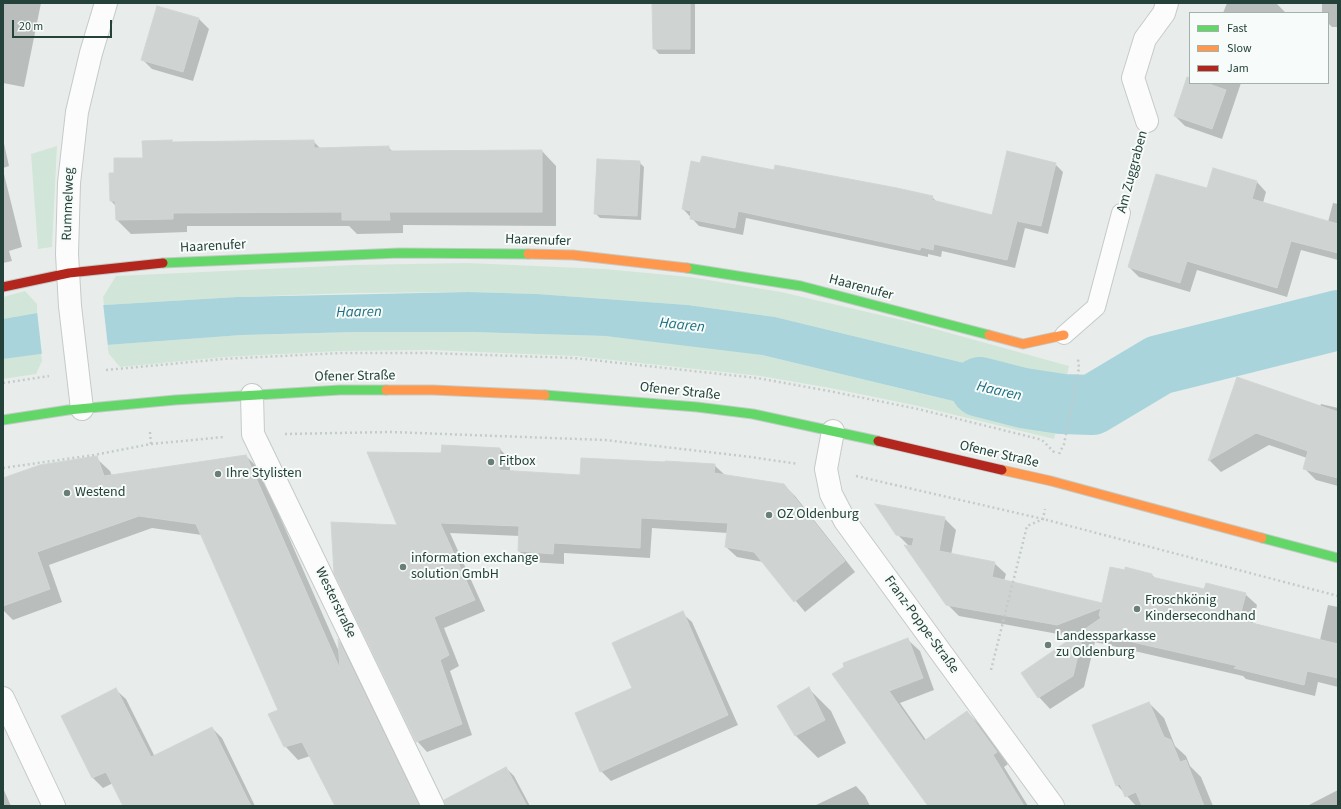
<!DOCTYPE html>
<meta charset="utf-8">
<style>
body{margin:0}
#map{position:relative;width:1341px;height:809px;overflow:hidden;background:#e8edeb;font-family:"Source Sans 3",sans-serif}
canvas{display:block}
.frame{position:absolute;inset:0;border:4px solid #24423a;pointer-events:none}
.legend{position:absolute;left:1189px;top:12px;width:140px;height:72px;box-sizing:border-box;background:#f7fbf9;border:1px solid #a3b1ad;margin:0;padding:5px 7px;list-style:none;font-size:12px;color:#24423a}
.legend li{display:flex;align-items:center;gap:8px;height:20px}
.legend b{width:20px;border:1px solid #a3b1ad}
.scale{position:absolute;left:12px;top:20px;width:100px;height:18px;box-sizing:border-box;border:2px solid #24423a;border-top:0;padding-left:5px;font-size:12px;line-height:14px;white-space:nowrap;color:#24423a;-webkit-text-stroke:3px #f7fbf9;paint-order:stroke}
</style>
<div id="map">
<canvas width="1341" height="809"></canvas>
<div class="frame"></div>
<ul class="legend">
<li><b style="height:5px;background:#63d668"></b>Fast</li>
<li><b style="height:5px;background:#ff974d"></b>Slow</li>
<li><b style="height:5px;background:#b3261e"></b>Jam</li>
</ul>
<div class="scale">20 m</div>
</div>
<script>
const ctx = document.querySelector('canvas').getContext('2d');
ctx.lineJoin = 'round';
function paint(path, color) { ctx.fillStyle = color; ctx.fill(path, 'evenodd'); }
const poly = rows => new Path2D(rows.map(r => 'M' + r).join(''));
function stroke(path, color, width, dash) { ctx.strokeStyle = color; ctx.lineWidth = width; ctx.lineCap = dash ? 'butt' : 'round'; ctx.setLineDash(dash || []); ctx.stroke(path); }
function drawText(font, color, halo, rows, align = 'center') {
  ctx.font = font + ' "Source Sans 3",sans-serif'; ctx.lineWidth = 4; ctx.setLineDash([]); ctx.textBaseline = 'middle'; ctx.strokeStyle = halo; ctx.fillStyle = color; for (const [text, x, y, turn = 0] of rows) {
    ctx.save(); ctx.translate(x, y); ctx.rotate((+turn || 0) * Math.PI / 180); ctx.textAlign = isNaN(turn) ? turn : align; if (halo) ctx.strokeText(text, 0, 0); ctx.fillText(text, 0, 0); ctx.restore();
  }
}
const green = poly([
 [57,146,52,247,38,249,31,154],
 [468,263,605,269,690,277,781,292,906,321,1069,366,1065,384,1026,378,775,317,688,305,537,294,469,292,352,293,237,297,104,305,103,297,116,276,353,265],
 [25,291,37,304,37,313,3,319,3,297],
 [356,332,471,332,605,336,723,349,762,355,1024,418,1058,423,1054,439,918,406,830,388,760,376,575,356,430,350,340,351,224,357,120,367,109,354,107,345,242,335],
 [41,353,42,361,36,374,3,379,3,359]
]);
const water = poly([
 [469,292,537,294,688,305,775,317,1026,378,1065,384,1058,423,1024,418,762,355,605,336,471,332,356,332,242,335,107,345,3,359,3,319,37,313,104,305,237,297]
]);
const pier = poly([
 [103,303,108,347,42,355,37,311]
]);
const shadow = poly([
 [3,3,41,3,24,87,3,83],
 [653,3,695,3,695,54,659,54,654,48],
 [1227,3,1276,3,1285,12,1223,13],
 [1322,3,1338,3,1338,27,1332,27,1328,23,1328,13,1322,13],
 [158,7,199,19,209,29,193,81,152,69,142,59],
 [1190,79,1190,83,1241,83,1222,139,1185,126,1175,116],
 [3,139,9,166,3,168],
 [313,141,320,148,388,147,393,152,542,151,556,166,556,226,403,225,403,233,357,234,349,226,187,226,187,232,131,234,117,220,116,206,111,201,110,174,115,174,173,143],
 [639,162,644,167,641,220,600,218,595,213],
 [1055,164,1063,172,1048,234,1025,228,1015,268,942,251,941,257,928,254,928,257,746,218,743,235,699,226,683,209,775,172,932,197,938,203,992,216],
 [3,170,22,247,9,251,12,261,3,263],
 [1257,182,1266,192,1263,203,1328,222,1333,203,1338,204,1338,260,1301,250,1287,297,1197,270,1190,292,1139,277,1129,267,1207,190],
 [1237,379,1320,407,1321,404,1338,408,1338,486,1316,480,1304,468,1307,458,1269,445,1221,472,1210,461],
 [500,449,510,460,510,472,581,476,714,465,725,475,784,485,795,496,855,572,805,612,763,562,737,557,726,547,728,533,652,528,650,558,564,553,564,564,529,562,519,551,520,536,450,533,485,611,444,628,459,666,450,671,472,735,427,752,417,741,399,526,442,454],
 [246,456,259,469,340,654,339,641,351,653,425,806,336,806,310,756,298,760,285,746,279,710,202,535,152,528,49,565,62,602,13,620,3,610,3,479,96,458,110,471,112,476],
 [944,518,956,530,951,555,994,563,1006,574,1004,581,1103,604,1152,575,1156,579,1205,590,1245,594,1257,605,1253,623,1320,640,1328,605,1338,607,1338,687,1318,682,1315,696,1246,679,1243,676,1095,642,1084,687,1050,709,1039,697,1084,630,1069,636,959,616,947,604,910,547,897,534],
 [682,613,692,622,738,725,611,781,601,771,633,689],
 [908,640,920,651,934,690,900,703,926,740,967,712,979,724,1008,764,1004,767,1028,806,935,806,833,674],
 [809,689,831,711,846,743,818,758,796,736,778,707],
 [116,690,126,699,155,757,212,728,222,738,255,806,124,806,113,783,103,788,93,778,62,717],
 [1149,703,1164,718,1175,746,1186,756,1190,766,1201,777,1213,806,1136,806,1117,785],
 [506,768,514,776,530,806,450,806],
 [856,786,865,796,870,806,814,806],
 [3,788,11,806,3,806],
 [1338,790,1338,806,1307,806]
]);
const river = poly([
 [980,387,1023,398,1062,404,1092,405,1159,365,1338,320]
]);
const building = poly([
 [652,3,690,3,690,49,653,49,652,3],
 [157,6,199,18,183,72,141,60,157,6],
 [1187,77,1190,78,1190,83,1206,83,1226,90,1212,129,1174,116,1187,77],
 [172,140,172,142,314,140,314,148,389,146,389,151,542,150,542,212,389,212,390,220,342,220,342,212,173,213,173,219,116,220,115,201,110,201,109,173,114,173,114,158,143,158,142,141,172,140],
 [1007,151,1056,163,1041,226,1017,221,1007,260,934,244,933,250,921,247,920,250,738,211,735,228,690,219,691,211,682,209,691,161,700,163,702,156,774,170,775,165,897,188,933,196,932,200,992,215,1007,151],
 [597,159,640,161,637,216,594,214,597,159],
 [1213,168,1257,181,1252,199,1338,224,1338,253,1291,241,1277,288,1187,261,1180,283,1128,267,1156,174,1207,188,1213,168],
 [1237,377,1338,412,1338,478,1303,469,1308,451,1256,433,1208,461,1237,377],
 [442,445,500,448,499,470,580,475,581,458,665,462,665,461,715,464,714,473,784,484,845,561,794,602,754,552,725,547,728,523,641,518,640,548,554,543,553,554,518,551,519,526,440,523,475,600,434,617,449,655,440,660,462,724,416,742,334,573,331,522,397,525,367,452,441,453,442,445],
 [246,455,340,669,338,639,419,806,335,806,302,742,284,747,268,714,278,710,196,524,139,516,37,552,50,589,3,606,3,478,40,465,97,456,104,476,246,455],
 [875,504,945,517,939,551,995,562,992,577,1102,603,1110,567,1125,570,1125,567,1152,574,1152,577,1204,589,1206,583,1246,593,1239,620,1338,644,1338,678,1307,671,1304,685,1234,668,1238,666,1084,631,1073,676,1038,698,1021,673,1101,618,1099,615,1101,608,1057,625,946,605,904,545,912,546,914,538,896,535,875,504],
 [683,611,728,715,600,772,575,713,632,688,612,643,683,611],
 [908,638,923,678,889,691,924,741,967,711,997,752,993,755,1024,806,928,806,832,674,844,667,843,663,908,638],
 [809,687,825,720,795,736,777,706,809,687],
 [116,688,151,757,212,727,251,806,123,806,106,772,92,778,61,716,116,688],
 [1149,702,1164,737,1171,740,1180,762,1186,760,1204,806,1142,806,1136,792,1125,797,1120,784,1116,786,1092,725,1149,702],
 [506,767,527,806,445,806,444,800,506,767]
]);
const path = poly([
 [1128,188,1139,148],
 [106,370,223,359,340,353,429,353,574,358,757,378,829,391,918,409,1035,438,1042,440,1055,453],
 [3,383,49,376],
 [150,432,151,444],
 [285,434,391,432,605,440,751,457,798,464],
 [1059,454,1064,444,1079,368,1078,359],
 [3,468,94,455,151,444,224,437],
 [856,476,1043,519,1338,596],
 [991,670,1027,526,1043,519,1045,509]
]);
const lane = poly([
 [1064,335,1096,307,1121,213]
]);
const street = poly([
 [1147,121,1133,78,1145,39,1164,13,1167,3],
 [252,395,253,434,433,806],
 [82,409,70,306,67,254,69,183,77,112,91,53,106,3],
 [833,431,826,469,831,494,845,521,1053,806],
 [3,698,54,806]
]);
const fast = poly([
 [163,263,399,253,528,254],
 [687,268,801,286,989,335],
 [545,395,697,407,753,414,878,441],
 [3,420,68,410,175,400,340,390,386,390],
 [1262,538,1338,558]
]);
const slow = poly([
 [528,254,573,255,687,268],
 [989,335,1023,344,1064,335],
 [386,390,433,390,545,395],
 [1002,470,1051,481,1262,538]
]);
const jam = poly([
 [3,287,69,273,163,263],
 [878,441,1002,470]
]);
const markers = [
 [491,462,4,"#697e78"],
 [218,474,4,"#697e78"],
 [67,493,4,"#697e78"],
 [769,515,4,"#697e78"],
 [403,567,4,"#697e78"],
 [1137,609,4,"#697e78"],
 [1048,645,4,"#697e78"]
];
const streetNames = [
 ["Am Zuggraben",1133,172,-75],
 ["Rummelweg",69,204,-88],
 ["Haarenufer",538,241,2],
 ["Haarenufer",213,247,-3],
 ["Haarenufer",861,288,15],
 ["Ofener Straße",355,377,-1],
 ["Ofener Straße",680,392,6],
 ["Ofener Straße",999,455,13],
 ["Westerstraße",335,603,64],
 ["Franz-Poppe-Straße",921,625,54]
];
const poiNames = [
 ["Fitbox",499,462],
 ["Ihre Stylisten",226,474],
 ["Westend",75,493],
 ["OZ Oldenburg",777,515],
 ["information exchange",411,559],
 ["solution GmbH",411,575],
 ["Froschkönig",1145,601],
 ["Kindersecondhand",1145,617],
 ["Landessparkasse",1056,637],
 ["zu Oldenburg",1056,653]
];
const waterNames = [
 ["Haaren",359,313,-1],
 ["Haaren",682,326,6],
 ["Haaren",999,392,13]
];
paint(green, '#d1e6d8');
paint(water, '#a9d4db');
paint(pier, '#e8edeb');
paint(shadow, '#0003');
stroke(river, '#a9d4db', 60);
paint(building, '#cfd4d2');
stroke(building, '#d1d6d4', 1);
stroke(lane, '#c5cac8', 20);
stroke(street, '#c5cac8', 24);
stroke(fast, '#c3cbc8', 11);
stroke(slow, '#c3cbc8', 11);
stroke(jam, '#c3cbc8', 11);
stroke(path, '#c3ccca', 2.5, [2, 3]);
stroke(lane, '#fcfcfc', 18);
stroke(street, '#fcfcfc', 22);
stroke(fast, '#63d668', 9);
stroke(slow, '#ff974d', 9);
stroke(jam, '#b3261e', 9);
for (const [x, y, r, color] of markers) { const dot = new Path2D(); dot.arc(x, y, r, 0, 2 * Math.PI); ctx.fillStyle = color; ctx.fill(dot); stroke(dot, '#f7fbf9', 1.5); }
drawText('14px', '#24423a', '#f7fbf9', streetNames);
drawText('14px', '#24423a', '#f7fbf9', poiNames, 'left');
drawText('italic 15px', '#1c6f80', '#f7fbf9', waterNames);
</script>
